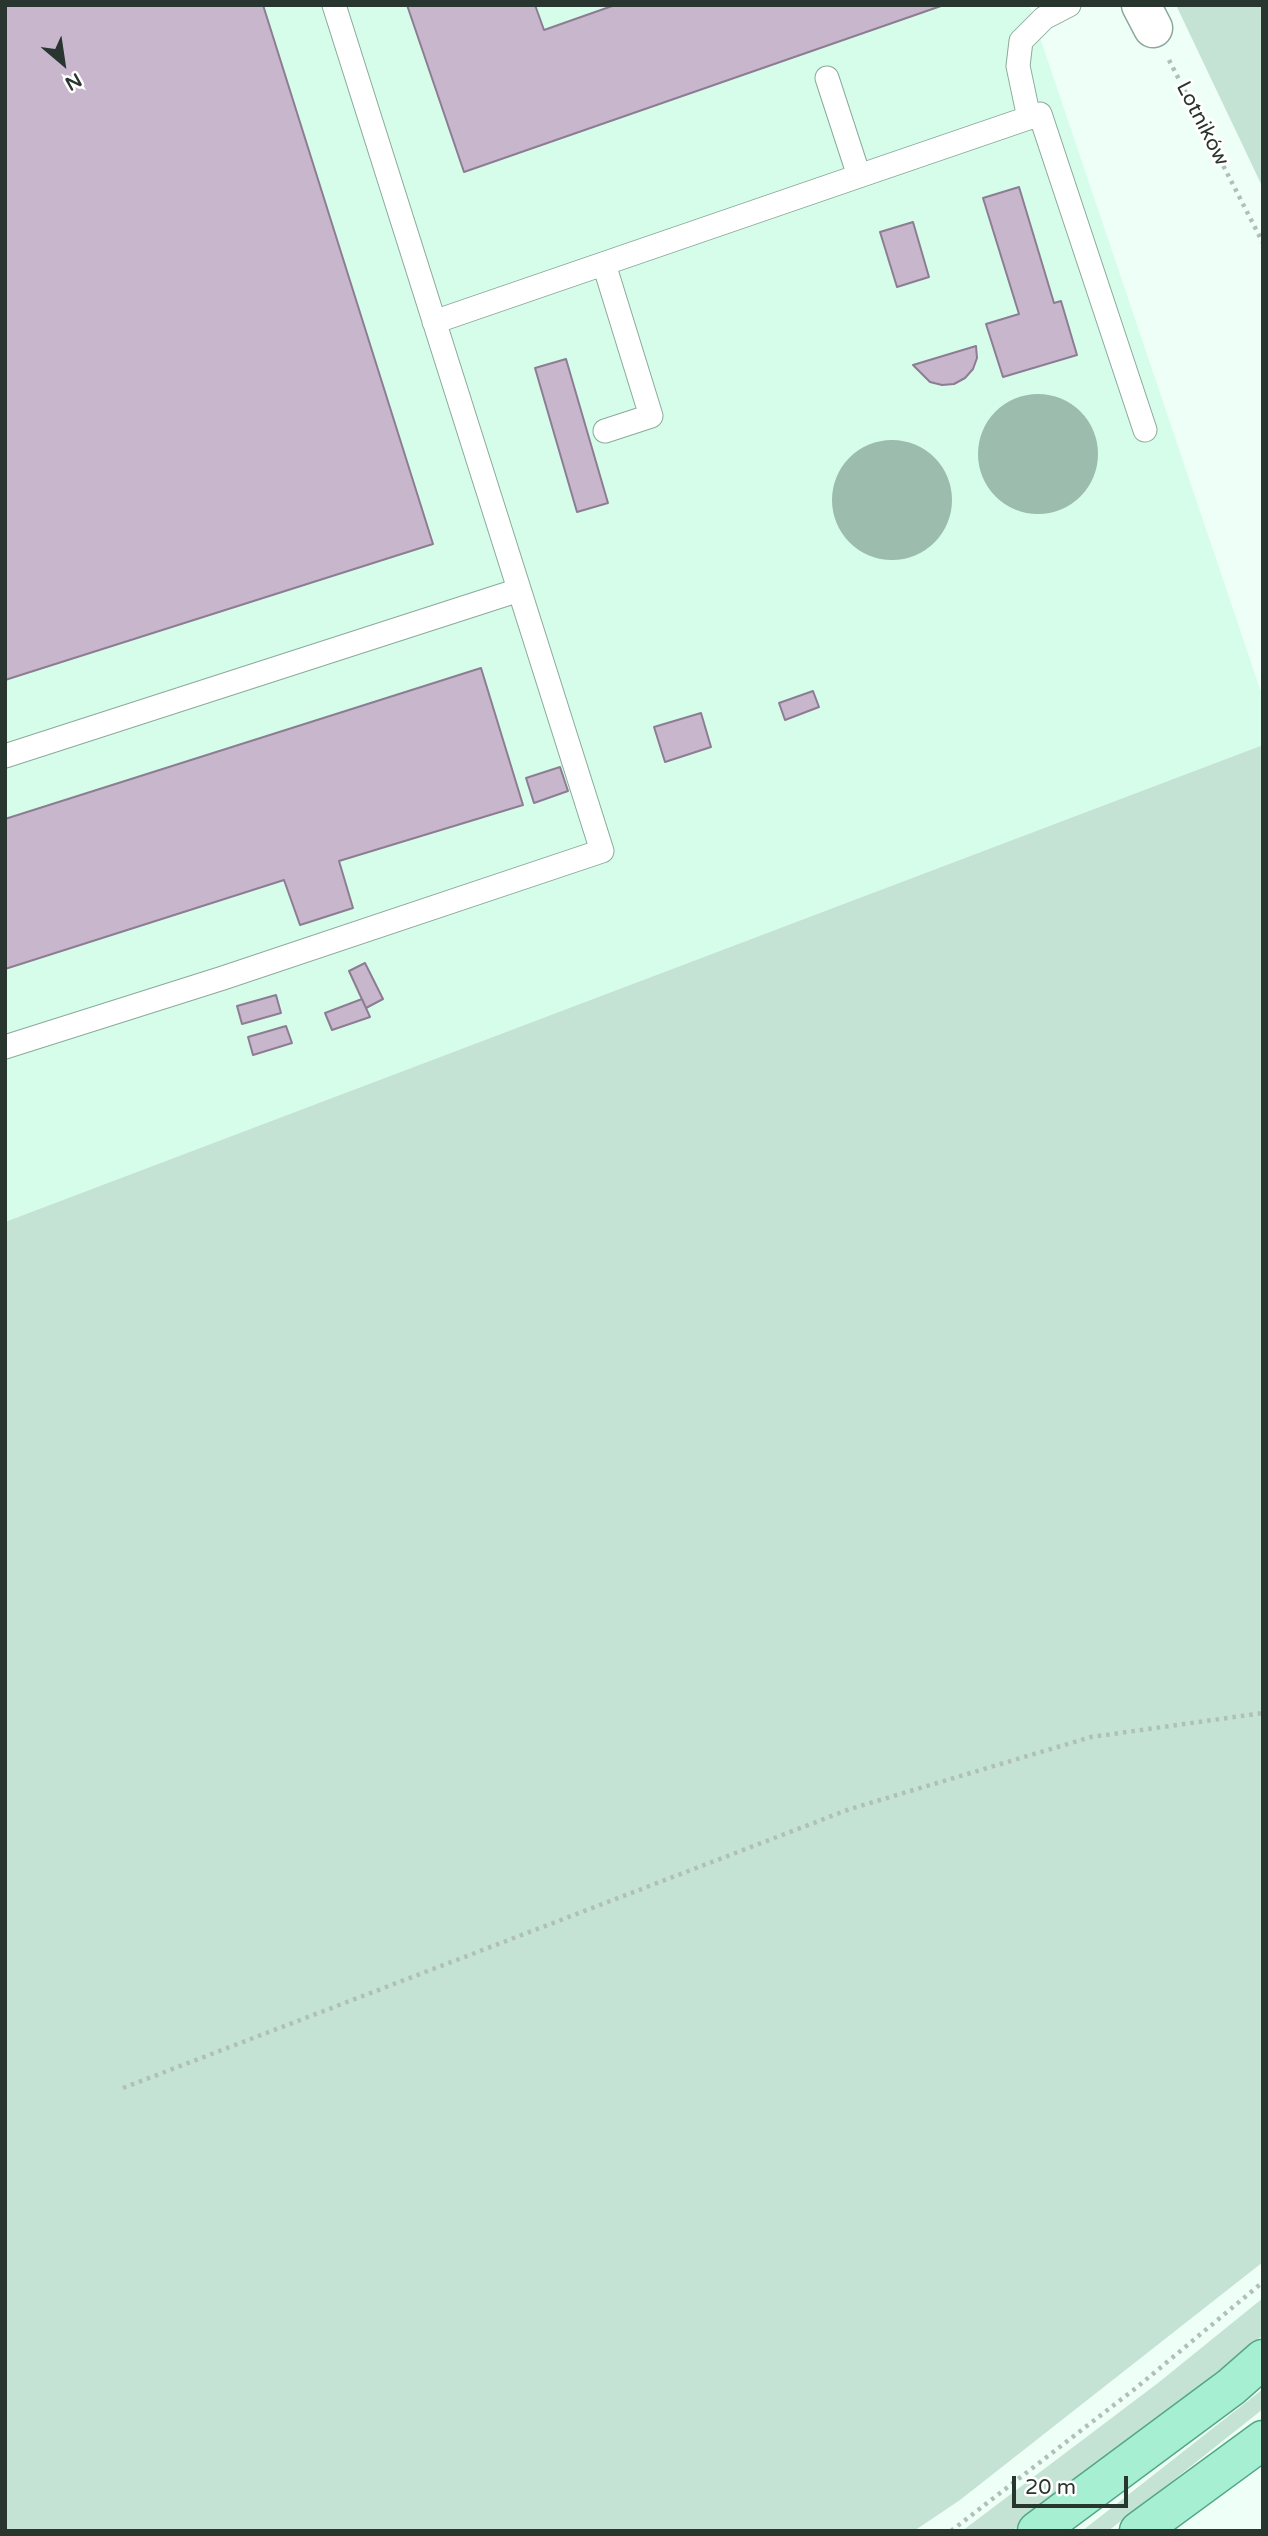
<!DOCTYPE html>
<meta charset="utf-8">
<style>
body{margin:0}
#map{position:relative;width:1268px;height:2536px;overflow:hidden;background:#edfff6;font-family:"Varela Round",sans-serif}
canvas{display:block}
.frame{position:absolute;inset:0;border:7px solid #29352f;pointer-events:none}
.north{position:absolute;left:28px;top:28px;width:70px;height:70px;-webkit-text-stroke:5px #fff;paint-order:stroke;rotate:151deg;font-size:19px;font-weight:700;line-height:28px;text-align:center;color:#29352f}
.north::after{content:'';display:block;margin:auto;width:24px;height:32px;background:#29352f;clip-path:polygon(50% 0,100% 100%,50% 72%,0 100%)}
.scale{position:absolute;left:1012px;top:2476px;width:116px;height:32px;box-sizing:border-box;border:4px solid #29352f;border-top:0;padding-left:9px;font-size:21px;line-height:24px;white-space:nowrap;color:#29352f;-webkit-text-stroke:5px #fff;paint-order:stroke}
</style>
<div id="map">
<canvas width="1268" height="2536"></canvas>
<div class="frame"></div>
<div class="north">N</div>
<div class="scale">20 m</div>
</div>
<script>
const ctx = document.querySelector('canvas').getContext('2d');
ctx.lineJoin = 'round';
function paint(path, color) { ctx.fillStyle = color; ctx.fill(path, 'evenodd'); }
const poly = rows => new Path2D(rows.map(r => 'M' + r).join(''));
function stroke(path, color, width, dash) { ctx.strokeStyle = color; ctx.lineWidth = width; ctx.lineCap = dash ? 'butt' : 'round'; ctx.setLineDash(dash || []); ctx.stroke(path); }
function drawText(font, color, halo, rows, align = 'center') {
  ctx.font = font + ' "Varela Round",sans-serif'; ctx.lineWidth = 6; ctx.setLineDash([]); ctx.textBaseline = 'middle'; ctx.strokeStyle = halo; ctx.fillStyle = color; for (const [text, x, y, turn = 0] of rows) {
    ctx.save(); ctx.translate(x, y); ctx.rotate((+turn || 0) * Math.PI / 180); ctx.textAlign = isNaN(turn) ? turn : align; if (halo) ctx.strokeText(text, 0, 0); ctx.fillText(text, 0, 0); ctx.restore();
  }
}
const built = poly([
 [5,5,1029,5,1263,698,1263,745,5,1222]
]);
const green = poly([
 [1176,5,1263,5,1263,188],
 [1263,745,1263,2262,960,2500,914,2531,5,2531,5,1222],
 [1263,2298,1263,2335,1142,2433,1012,2531,962,2531,1158,2383],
 [1263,2389,1263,2409,1166,2486,1108,2531,1082,2531]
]);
const water = poly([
 '978 454a60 60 0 1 1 120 0a60 60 0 1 1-120 0Z',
 '832 500a60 60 0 1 1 120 0a60 60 0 1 1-120 0Z'
]);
const building = poly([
 [5,5,263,5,433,544,5,680,5,5],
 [407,5,535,5,544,30,615,5,941,6,464,172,407,5],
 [1019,187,1054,303,1061,301,1077,355,1003,377,986,324,1019,314,983,198,1019,187],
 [913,222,929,277,897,287,880,232,913,222],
 [976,346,977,358,973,369,965,378,954,384,942,385,930,382,913,365,976,346],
 [566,359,608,503,577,512,535,368,566,359],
 [481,668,523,805,339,861,353,908,300,925,284,880,5,969,5,819,481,668],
 [813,691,819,707,785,720,779,703,813,691],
 [701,713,711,747,665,762,654,727,701,713],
 [560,767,568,791,534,803,526,778,560,767],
 [365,963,383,999,366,1008,349,971,365,963],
 [276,995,281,1013,242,1024,237,1006,276,995],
 [362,999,370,1017,332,1030,325,1013,362,999],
 [286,1026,292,1043,253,1055,248,1037,286,1026]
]);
const path = poly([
 [1169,60,1263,243],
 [123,2088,850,1809,1091,1737,1263,1713],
 [951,2531,1136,2388,1263,2282]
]);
const service = poly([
 [1029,118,1018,66,1021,41,1044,18,1069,5],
 [859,176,1040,114,1145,430],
 [604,264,651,416,605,431],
 [434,322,859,176,827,78],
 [5,756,519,590],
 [5,1047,223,978,602,851,334,5]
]);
const minor = poly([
 [1141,5,1153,28]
]);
const primary = poly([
 [1037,2531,1231,2387,1263,2359],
 [1139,2531,1263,2440]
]);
const streetNames = [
 ["Lotników",1202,124,63]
];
paint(built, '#d5fdea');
paint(green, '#c4e3d4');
paint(water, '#9cbcad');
paint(building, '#c8b6cd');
stroke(building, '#8d7d93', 2);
stroke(service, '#8ca99c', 25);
stroke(minor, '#8ca99c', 41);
stroke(primary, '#53a786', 41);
stroke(path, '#b0c0b8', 4.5, [3.5, 5]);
stroke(service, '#fff', 23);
stroke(minor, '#fff', 38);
stroke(primary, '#a6efd3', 38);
drawText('21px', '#29352f', '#fff', streetNames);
</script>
